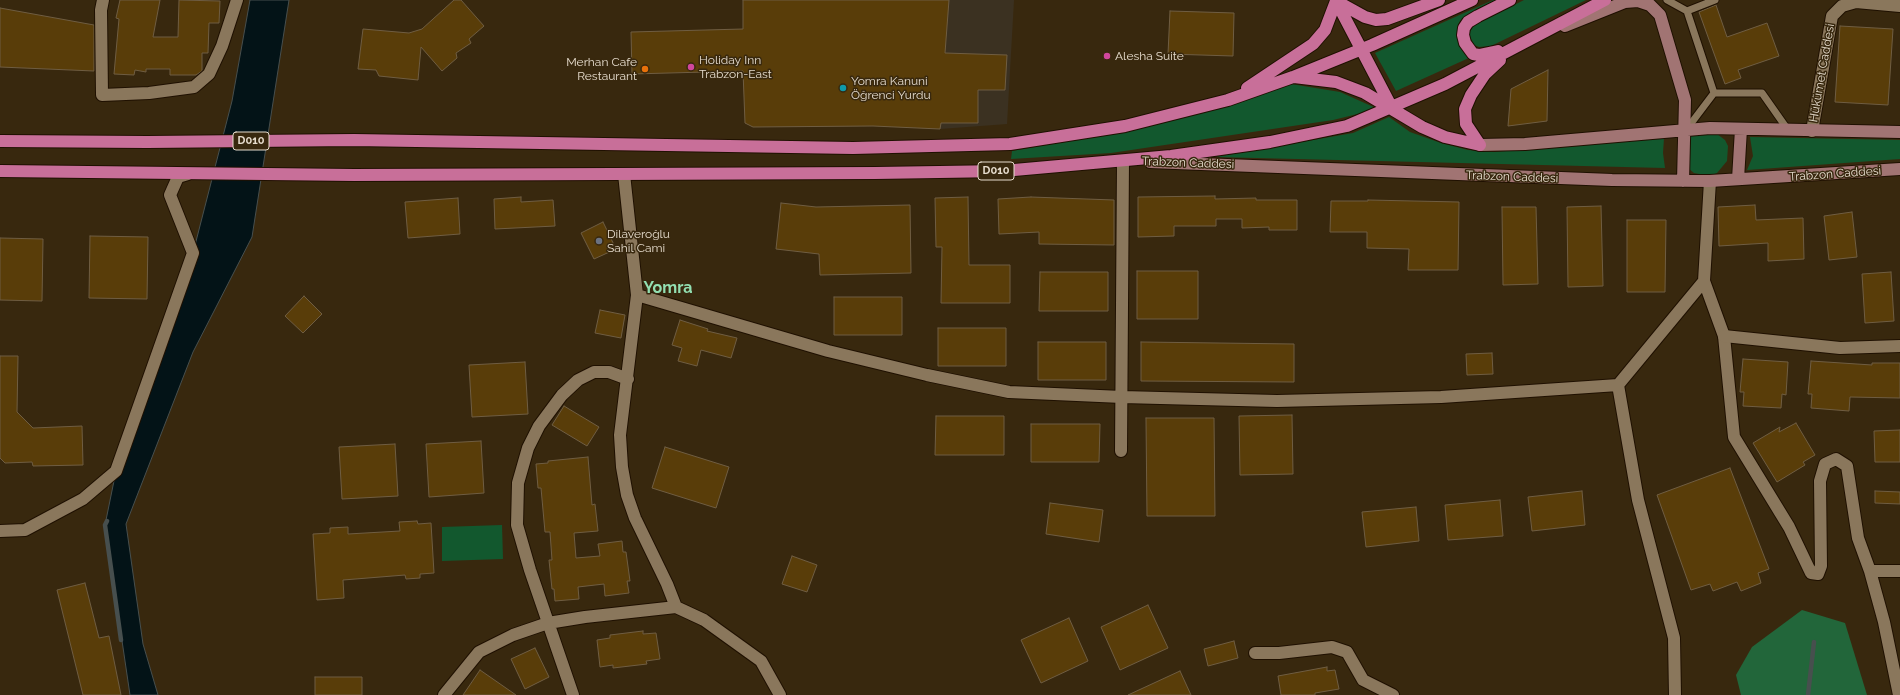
<!DOCTYPE html>
<meta charset="utf-8">
<style>
body{margin:0}
canvas{display:block;background:#38280e}
</style>
<canvas width="1900" height="695"></canvas>
<script>
const ctx = document.querySelector('canvas').getContext('2d');
ctx.lineJoin = 'round';
function paint(path, color) { ctx.fillStyle = color; ctx.fill(path, 'evenodd'); }
const poly = rows => new Path2D(rows.map(r => 'M' + r).join(''));
function stroke(path, color, width, dash) { ctx.strokeStyle = color; ctx.lineWidth = width; ctx.lineCap = dash ? 'butt' : 'round'; ctx.setLineDash(dash || []); ctx.stroke(path); }
function drawText(font, color, halo, rows, align = 'center') {
  ctx.font = font + ' Raleway,sans-serif'; ctx.lineWidth = 3; ctx.setLineDash([]); ctx.textBaseline = 'middle'; ctx.strokeStyle = halo; ctx.fillStyle = color; for (const [text, x, y, turn = 0] of rows) {
    ctx.save(); ctx.translate(x, y); ctx.rotate((+turn || 0) * Math.PI / 180); ctx.textAlign = isNaN(turn) ? turn : align; if (halo) ctx.strokeText(text, 0, 0); ctx.fillText(text, 0, 0); ctx.restore();
  }
}
const commercial = poly([
 [949,0,1014,0,1007,124,940,129]
]);
const green = poly([
 [1493,0,1499,0,1460,21,1457,29,1457,36,1462,49,1465,54,1471,57,1396,91,1375,53],
 [1524,0,1586,0,1491,46,1479,47,1474,45,1469,34,1471,27],
 [1291,84,1340,92,1378,109,1333,120,1111,153,1011,159,1012,151,1147,127],
 [1389,117,1410,132,1441,143,1468,150,1494,152,1664,138,1663,153,1665,168,1215,157,1353,133],
 [1713,131,1725,140,1728,146,1727,161,1717,173,1710,176,1694,173,1688,168,1686,140,1692,135],
 [1750,137,1900,140,1900,159,1747,170,1753,156],
 [502,525,503,559,442,561,442,527]
]);
const forest = poly([
 [1802,610,1845,623,1867,695,1741,695,1736,675,1752,647]
]);
const water = poly([
 [250,0,289,0,252,237,193,352,126,524,143,644,158,695,130,695,105,525,116,471,193,253,232,101,250,0]
]);
const stream = poly([
 [107,521,105,525,121,640],
 [1808,695,1814,642]
]);
const building = poly([
 [120,0,160,0,153,37,178,37,179,0,220,1,219,23,209,23,208,53,202,53,202,71,196,75,170,75,170,69,146,69,146,72,135,70,134,75,114,74,119,19,116,18,120,0],
 [454,0,461,0,484,26,469,39,471,43,456,53,457,58,442,71,421,47,418,80,379,76,376,70,358,69,363,29,409,33,422,29,454,0],
 [743,0,949,0,945,53,1007,55,1005,90,978,90,978,123,941,123,940,129,873,126,753,127,745,123,743,71,632,74,631,32,743,29,743,0],
 [1716,5,1727,37,1767,23,1779,56,1738,70,1741,78,1725,84,1699,12,1716,5],
 [0,8,94,25,94,71,0,67,0,8],
 [1170,11,1234,13,1233,56,1168,54,1170,11],
 [1840,26,1893,29,1888,105,1835,102,1840,26],
 [1548,70,1547,121,1508,126,1511,89,1548,70],
 [1215,196,1215,199,1256,198,1256,200,1297,200,1297,230,1269,230,1269,227,1242,228,1242,219,1216,219,1216,226,1174,226,1174,236,1138,237,1138,197,1215,196],
 [521,197,521,202,553,200,555,226,495,229,494,199,521,197],
 [968,197,969,265,1010,265,1010,303,941,303,942,247,936,247,935,198,968,197],
 [1031,197,1114,200,1114,245,1039,244,1039,232,999,234,998,199,1031,197],
 [458,198,460,234,408,238,405,202,458,198],
 [1368,200,1459,202,1458,270,1408,270,1409,249,1367,248,1367,232,1330,232,1331,201,1368,201,1368,200],
 [781,203,816,207,910,205,911,273,820,275,819,254,776,249,781,203],
 [1755,205,1756,220,1803,218,1804,259,1768,261,1768,243,1719,246,1718,207,1755,205],
 [1601,206,1603,286,1568,287,1567,207,1601,206],
 [1502,207,1536,207,1538,284,1503,285,1502,207],
 [1852,212,1857,257,1829,260,1824,216,1852,212],
 [1627,220,1666,220,1665,292,1627,292,1627,220],
 [603,222,616,249,594,259,581,233,603,222],
 [90,236,148,237,147,299,89,298,90,236],
 [0,238,43,239,42,301,0,300,0,238],
 [1137,271,1198,271,1198,319,1137,319,1137,271],
 [1040,272,1108,272,1108,311,1039,311,1040,272],
 [1891,272,1894,321,1865,323,1862,274,1891,272],
 [304,296,322,314,303,333,285,316,304,296],
 [834,297,902,297,902,335,834,335,834,297],
 [600,310,625,315,621,338,595,333,600,310],
 [680,320,708,329,707,331,737,338,731,358,701,350,697,366,678,361,682,348,672,345,680,320],
 [938,328,1006,328,1006,366,938,366,938,328],
 [1038,342,1106,342,1106,380,1038,380,1038,342],
 [1141,342,1294,344,1294,382,1141,381,1141,342],
 [1492,353,1493,374,1467,375,1466,354,1492,353],
 [0,356,18,356,17,412,33,428,82,426,83,465,33,466,32,462,5,463,0,458,0,356],
 [1743,359,1788,362,1786,395,1782,394,1781,408,1743,406,1744,392,1740,392,1743,359],
 [1811,361,1872,365,1872,363,1900,363,1900,398,1850,397,1849,411,1811,408,1812,394,1808,394,1811,361],
 [525,362,528,414,472,417,469,365,525,362],
 [564,406,599,427,587,446,552,425,564,406],
 [1292,415,1293,474,1240,475,1239,416,1292,415],
 [936,416,1004,416,1004,455,935,455,936,416],
 [1146,418,1214,418,1215,516,1147,516,1146,418],
 [1796,423,1815,455,1803,462,1805,465,1777,482,1753,443,1780,427,1779,432,1796,423],
 [1031,424,1100,424,1099,462,1031,462,1031,424],
 [1900,430,1900,462,1875,462,1874,431,1900,430],
 [481,441,484,493,429,497,426,444,481,441],
 [395,444,398,496,342,499,339,447,395,444],
 [665,447,729,467,716,508,652,488,665,447],
 [588,457,592,505,595,504,598,531,574,533,576,558,600,556,598,544,622,541,623,552,626,552,630,581,627,581,629,593,605,596,604,584,578,587,579,599,555,601,554,589,552,589,549,560,552,560,550,532,545,532,541,488,538,488,536,464,548,463,548,461,588,457],
 [1730,468,1769,569,1758,573,1761,583,1741,591,1737,582,1713,591,1710,584,1691,590,1657,495,1730,468],
 [1582,491,1585,525,1532,531,1528,497,1582,491],
 [1875,491,1900,492,1900,504,1875,503,1875,491],
 [1500,500,1503,536,1448,540,1445,505,1500,500],
 [1050,503,1103,510,1099,542,1046,534,1050,503],
 [1416,507,1419,541,1366,547,1362,512,1416,507],
 [417,521,418,524,431,523,434,573,420,574,420,578,406,579,405,575,343,580,344,598,317,600,313,534,330,533,330,528,348,527,348,534,400,531,399,522,417,521],
 [792,556,817,565,807,592,782,584,792,556],
 [85,583,99,638,109,636,121,695,83,695,57,590,85,583],
 [1148,605,1168,648,1120,670,1101,627,1148,605],
 [1069,618,1088,661,1041,683,1021,640,1069,618],
 [643,631,643,634,656,633,660,659,646,661,647,664,613,668,613,665,600,667,597,640,610,638,610,635,643,631],
 [1234,641,1238,658,1208,666,1204,649,1234,641],
 [535,648,549,677,525,689,511,659,535,648],
 [1327,667,1327,671,1335,670,1339,689,1315,693,1315,695,1281,695,1278,676,1327,667],
 [480,670,516,695,463,695,480,670],
 [1180,671,1191,695,1128,695,1180,671],
 [315,677,362,677,362,695,315,695,315,677]
]);
const service = poly([
 [1667,0,1687,11,1715,0],
 [1687,11,1714,93],
 [1686,130,1714,93,1762,93,1788,130]
]);
const minor = poly([
 [103,0,101,10,102,95,149,93,194,87,209,74,222,46,237,0],
 [1812,131,1832,16,1842,6,1856,2,1900,6],
 [1704,281,1724,336,1734,437,1789,527,1811,573,1818,574,1821,566,1820,481,1825,464,1836,459,1847,466,1858,538,1870,571,1884,622,1899,695],
 [637,295,828,351,927,375,1009,392,1122,397,1277,401,1441,397,1618,385,1704,281,1710,181],
 [1618,385,1638,500,1674,638,1675,695],
 [1121,451,1123,161],
 [0,531,25,530,83,499,116,471,193,253,170,195,178,177,188,174],
 [1870,571,1900,571],
 [676,607,704,620,761,661,780,695],
 [1255,653,1279,653,1332,647,1347,652,1363,680,1393,695],
 [444,695,479,652,513,635,548,623,585,617,676,607,667,584,635,518,627,495,622,467,620,435,637,295,624,174],
 [573,695,530,570,517,525,518,483,528,448,539,426,562,395,578,380,594,372,609,372,628,379]
]);
const tertiary = poly([
 [1724,336,1840,348,1900,346]
]);
const secondary = poly([
 [1565,26,1625,2,1638,1,1650,5,1660,15,1685,100,1683,181],
 [1480,145,1525,144,1710,128,1900,132],
 [1150,162,1612,180,1710,181,1900,169],
 [1738,179,1741,129]
]);
const trunk = poly([
 [1336,1,1392,108],
 [1336,1,1365,17,1376,20,1387,19,1439,0],
 [1498,51,1479,55,1473,54,1465,43,1463,35,1464,28,1468,22,1478,16,1510,0],
 [1294,77,1336,82,1365,93,1422,127,1445,137,1480,145],
 [1247,88,1313,44,1325,30,1336,1],
 [0,141,147,142,354,140,853,148,1010,144,1125,126,1228,100,1293,77,1372,45,1472,0],
 [1480,145,1466,124,1465,109,1471,95,1485,74,1500,60],
 [0,171,354,175,875,173,1003,171,1171,156,1270,142,1347,126,1445,84,1605,0]
]);
const markers = [
 [1107,56,4,"#d1479c"],
 [691,67,4,"#d1479c"],
 [645,69,4,"#e8710a"],
 [843,88,4,"#0f9aa8"],
 [599,241,4,"#6b7280"]
];
const shields = [
 [251,141,36],
 [996,171,36]
];
const shieldNames = [
 ["D010",251,141],
 ["D010",996,171]
];
const poiNames = [
 ["Alesha Suite",1115,56],
 ["Holiday Inn",699,60],
 ["Trabzon-East",699,74],
 ["Merhan Cafe",637,62,"right"],
 ["Restaurant",637,76,"right"],
 ["Yomra Kanuni",851,81],
 ["Öğrenci Yurdu",851,95],
 ["Dilaveroğlu",607,234],
 ["Sahil Cami",607,248]
];
const streetNames = [
 ["Hükümet Caddesi",1822,73,-80],
 ["Trabzon Caddesi",1188,163,2],
 ["Trabzon Caddesi",1835,174,-4],
 ["Trabzon Caddesi",1512,177,2]
];
const districtNames = [
 ["Yomra",668,288]
];
paint(commercial, '#3b3121');
paint(green, '#12582e');
paint(forest, '#22663a');
paint(water, '#031317');
stroke(water, '#474f4e', 1);
stroke(stream, '#474f4e', 4.5);
paint(building, '#593d09');
stroke(building, '#6f5d42', 1);
stroke(service, '#1f1000', 9);
stroke(minor, '#1f1000', 14);
stroke(tertiary, '#1f1000', 14);
stroke(secondary, '#1f1000', 14);
stroke(trunk, '#1f1000', 14);
stroke(service, '#8a775c', 7);
stroke(minor, '#8a775c', 12);
stroke(tertiary, '#8a775c', 12);
stroke(secondary, '#a17473', 12);
stroke(trunk, '#c86f99', 12);
for (const [x, y, r, color] of markers) { const dot = new Path2D(); dot.arc(x, y, r, 0, 2 * Math.PI); ctx.fillStyle = color; ctx.fill(dot); stroke(dot, '#38280e', 1.5); }
for (const [x, y, w] of shields) { const box = new Path2D(); box.roundRect(x - w / 2, y - 9, w, 18, 3); ctx.fillStyle = '#38280e'; ctx.fill(box); stroke(box, '#e6dccd', 1); }
drawText('bold 11px', '#e6dccd', null, shieldNames);
drawText('12px', '#e6dccd', '#38280e', poiNames, 'left');
drawText('12px', '#e6dccd', '#38280e', streetNames);
drawText('bold 16px', '#93e0b2', '#38280e', districtNames);
</script>
